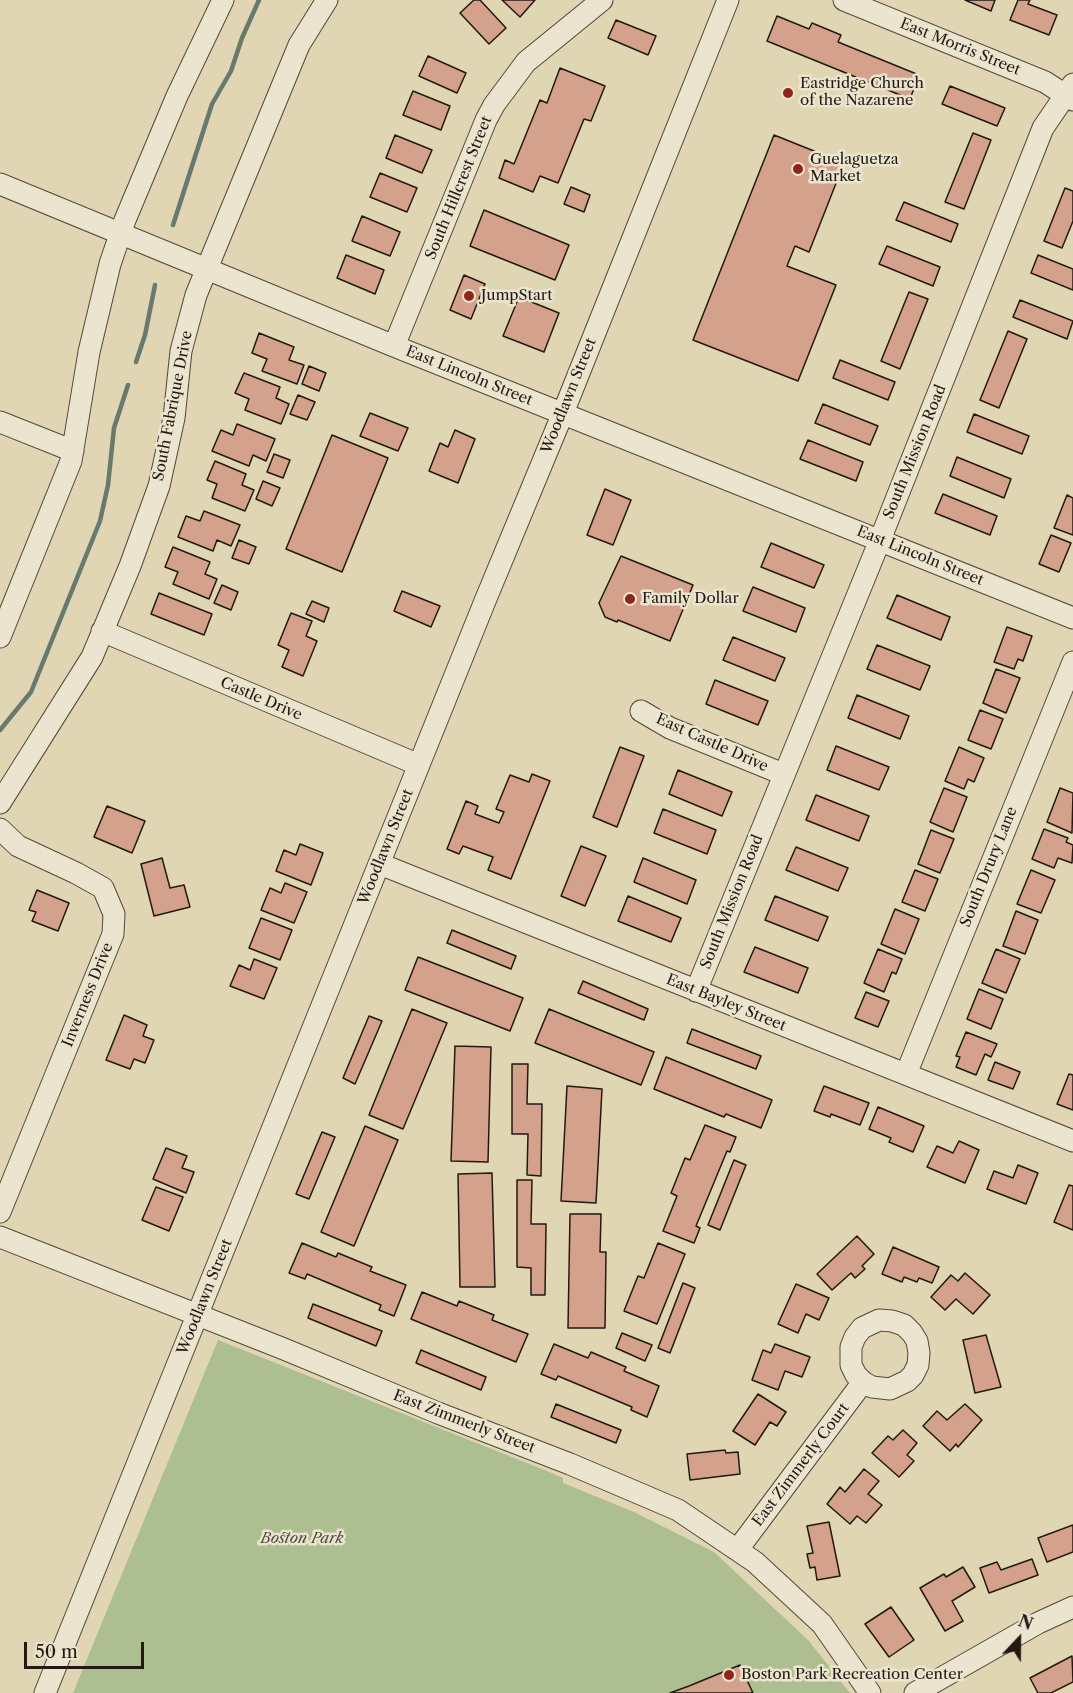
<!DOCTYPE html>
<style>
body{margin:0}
#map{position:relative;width:1073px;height:1693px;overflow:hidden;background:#e0d6b3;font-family:"Libre Caslon Text",serif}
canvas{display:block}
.north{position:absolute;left:989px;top:1609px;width:60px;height:60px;-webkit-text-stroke:4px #ebe4ce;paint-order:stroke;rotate:22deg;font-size:16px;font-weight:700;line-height:24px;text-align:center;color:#231911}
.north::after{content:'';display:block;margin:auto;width:21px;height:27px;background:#231911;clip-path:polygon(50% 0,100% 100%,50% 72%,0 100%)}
.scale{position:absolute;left:24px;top:1642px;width:120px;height:27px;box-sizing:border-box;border:3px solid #231911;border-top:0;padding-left:8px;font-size:18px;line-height:21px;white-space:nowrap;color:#231911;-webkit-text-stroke:4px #ebe4ce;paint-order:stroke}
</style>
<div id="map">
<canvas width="1073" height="1693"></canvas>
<div class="north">N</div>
<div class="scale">50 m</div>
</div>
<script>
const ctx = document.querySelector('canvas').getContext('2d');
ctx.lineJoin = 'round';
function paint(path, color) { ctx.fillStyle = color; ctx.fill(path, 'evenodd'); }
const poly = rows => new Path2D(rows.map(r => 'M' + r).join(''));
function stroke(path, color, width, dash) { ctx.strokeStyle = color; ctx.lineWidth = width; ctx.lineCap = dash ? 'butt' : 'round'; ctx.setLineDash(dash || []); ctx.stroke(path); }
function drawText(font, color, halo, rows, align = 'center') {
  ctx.font = font + ' "Libre Caslon Text",serif'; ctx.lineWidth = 5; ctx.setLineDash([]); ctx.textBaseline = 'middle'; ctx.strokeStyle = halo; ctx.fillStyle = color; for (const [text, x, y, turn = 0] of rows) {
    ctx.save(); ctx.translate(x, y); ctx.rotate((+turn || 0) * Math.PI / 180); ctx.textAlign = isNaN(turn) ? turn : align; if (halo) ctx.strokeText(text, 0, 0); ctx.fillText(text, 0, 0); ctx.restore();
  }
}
const green = poly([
 [218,1340,552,1473,563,1478,563,1483,634,1512,714,1552,809,1641,850,1693,73,1693]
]);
const stream = poly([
 [173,225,212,104,231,71,242,38,259,0],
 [136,362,145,335,155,285],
 [0,730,31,692,100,521,108,485,114,428,128,385]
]);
const building = poly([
 [474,0,480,0,506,28,489,44,460,13,474,0],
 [502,0,535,0,520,17,502,0],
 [965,0,995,0,991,11,965,0],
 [1018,0,1030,0,1028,4,1057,15,1049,35,1010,20,1018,0],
 [777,16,809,29,812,23,841,35,838,42,919,75,910,99,767,41,777,16],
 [616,20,656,36,648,55,608,38,616,20],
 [428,56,466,73,457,93,419,76,428,56],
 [560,68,605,86,591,121,584,119,558,183,540,176,533,192,499,178,505,160,514,164,540,100,547,103,560,68],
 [950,86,1005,108,997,126,942,104,950,86],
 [413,91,450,106,441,130,403,115,413,91],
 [973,133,991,140,964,209,945,202,973,133],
 [395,135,432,150,422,173,386,158,395,135],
 [774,135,844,163,809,252,795,246,787,266,836,285,798,381,693,340,774,135],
 [380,173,417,188,407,212,370,197,380,173],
 [571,187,590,195,584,212,564,204,571,187],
 [1065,188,1073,191,1073,221,1062,248,1044,241,1065,188],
 [904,202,958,224,951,242,896,220,904,202],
 [484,210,569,245,555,280,470,246,484,210],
 [362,216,400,232,390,256,352,241,362,216],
 [887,246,940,267,933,286,879,264,887,246],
 [346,255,384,270,375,294,337,278,346,255],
 [1038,255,1073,269,1073,290,1031,273,1038,255],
 [464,275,485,284,471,319,450,310,464,275],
 [909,292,928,299,900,369,881,361,909,292],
 [519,297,559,313,544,352,503,336,519,297],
 [1020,300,1073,321,1067,339,1013,317,1020,300],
 [1008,331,1027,339,999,408,980,400,1008,331],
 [259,333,294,347,289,360,304,365,297,384,262,371,267,359,252,353,259,333],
 [840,360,895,382,888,400,833,378,840,360],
 [309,366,326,373,319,391,302,384,309,366],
 [244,373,280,387,276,398,289,404,281,424,245,410,249,399,235,393,244,373],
 [298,395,315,402,307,420,290,414,298,395],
 [823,404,878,426,870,445,815,423,823,404],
 [370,413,408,428,398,451,360,436,370,413],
 [974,414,1029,436,1022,454,967,432,974,414],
 [237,424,275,439,266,461,253,455,249,466,212,451,221,430,233,435,237,424],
 [455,430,475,439,458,483,429,471,440,443,448,447,455,430],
 [332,435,388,458,342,572,286,549,332,435],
 [808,440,863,462,856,481,800,459,808,440],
 [274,454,290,460,283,478,267,472,274,454],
 [957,457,1011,479,1004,498,950,476,957,457],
 [215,461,246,474,242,485,254,490,245,511,212,498,217,484,207,480,215,461],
 [263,481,280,488,272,506,256,499,263,481],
 [605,489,631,500,613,545,587,535,605,489],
 [943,494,997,516,990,535,935,513,943,494],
 [1067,495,1073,498,1073,535,1054,528,1067,495],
 [204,511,240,525,231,546,217,540,213,551,178,537,186,516,200,521,204,511],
 [1051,535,1071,543,1059,572,1039,564,1051,535],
 [239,540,256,547,249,564,232,558,239,540],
 [771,543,824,565,814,588,761,567,771,543],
 [173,547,210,562,205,574,217,579,209,599,173,584,178,572,165,567,173,547],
 [621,556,693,585,670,641,618,620,617,622,605,617,599,603,621,556],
 [222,585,238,592,231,610,214,603,222,585],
 [753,587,805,608,796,632,743,611,753,587],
 [402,591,440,606,431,627,394,611,402,591],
 [159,593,212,614,204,635,151,614,159,593],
 [897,595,950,617,941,640,887,618,897,595],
 [312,601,329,608,324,622,306,614,312,601],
 [291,613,312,621,306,636,317,641,303,676,282,667,289,650,278,645,291,613],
 [1007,627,1032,636,1023,661,1018,659,1014,669,994,662,1007,627],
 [733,637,785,658,775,681,723,660,733,637],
 [877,645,930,666,920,690,867,669,877,645],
 [996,669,1020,678,1006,713,983,703,996,669],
 [715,680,768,701,758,725,706,704,715,680],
 [857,695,909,716,900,739,848,718,857,695],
 [980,710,1003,719,991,749,968,740,980,710],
 [836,746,889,767,879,790,827,770,836,746],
 [620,747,644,756,617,827,593,817,620,747],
 [959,747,984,758,974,782,968,779,964,789,945,781,959,747],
 [678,770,732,792,722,816,669,794,678,770],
 [532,774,550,781,511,879,488,870,493,857,463,846,459,854,447,849,466,801,478,806,475,814,499,823,504,812,496,809,510,775,529,782,532,774],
 [944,788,967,797,953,832,930,822,944,788],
 [1060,788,1073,793,1072,833,1047,822,1060,788],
 [816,795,869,816,859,841,806,820,816,795],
 [107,806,145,821,132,853,94,837,107,806],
 [663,809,716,830,707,854,654,833,663,809],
 [1044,829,1068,838,1066,842,1073,845,1072,863,1058,858,1054,868,1032,859,1044,829],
 [931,830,954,839,940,873,918,864,931,830],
 [300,844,323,853,311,885,276,871,284,850,296,855,300,844],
 [581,846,606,856,585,906,561,896,581,846],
 [796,847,848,868,838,891,786,870,796,847],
 [162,858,170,888,184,885,190,907,154,916,141,864,162,858],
 [643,858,696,880,687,904,634,882,643,858],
 [915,870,938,879,925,911,902,902,915,870],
 [1031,870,1055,880,1041,913,1017,904,1031,870],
 [285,883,307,892,294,923,261,910,270,888,281,893,285,883],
 [37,890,69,903,58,931,32,921,36,912,29,910,37,890],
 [628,896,681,918,671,942,618,921,628,896],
 [775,896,828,917,818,941,765,920,775,896],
 [895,909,919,919,905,954,881,944,895,909],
 [1016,911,1038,920,1025,954,1003,946,1016,911],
 [261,918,292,930,280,960,249,948,261,918],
 [452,930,516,956,511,969,447,943,452,930],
 [755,947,808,968,798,993,744,972,755,947],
 [878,949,902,959,896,974,892,972,884,992,864,983,878,949],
 [996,949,1020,959,1006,993,982,983,996,949],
 [418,957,523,998,510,1031,405,990,418,957],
 [254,959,277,968,264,999,230,986,239,965,250,970,254,959],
 [583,981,648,1009,644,1020,578,993,583,981],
 [979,989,1003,999,991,1029,967,1019,979,989],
 [866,992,889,1001,878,1027,855,1018,866,992],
 [412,1009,447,1023,403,1129,369,1115,412,1009],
 [549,1009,654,1052,641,1085,535,1043,549,1009],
 [124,1015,147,1025,143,1036,154,1040,145,1063,134,1059,130,1069,106,1060,124,1015],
 [369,1016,382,1021,355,1084,343,1078,369,1016],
 [692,1029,761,1056,756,1069,687,1043,692,1029],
 [966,1032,997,1044,991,1057,985,1054,976,1075,956,1067,960,1057,956,1056,966,1032],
 [455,1046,491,1047,488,1162,451,1161,455,1046],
 [666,1057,772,1100,761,1128,726,1114,724,1117,654,1089,666,1057],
 [995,1062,1020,1072,1013,1089,988,1080,995,1062],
 [512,1064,528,1064,527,1104,542,1104,541,1176,527,1175,528,1134,512,1134,512,1064],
 [1069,1074,1073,1075,1073,1110,1057,1104,1069,1074],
 [567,1086,602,1089,596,1203,561,1201,567,1086],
 [824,1086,869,1103,860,1125,831,1114,830,1117,814,1111,824,1086],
 [878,1107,924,1126,913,1152,889,1142,891,1138,869,1129,878,1107],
 [705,1125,736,1137,730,1152,727,1151,696,1226,700,1228,694,1243,663,1231,677,1196,671,1193,685,1158,690,1160,705,1125],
 [365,1126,398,1140,354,1246,321,1232,365,1126],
 [322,1132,335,1137,309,1199,296,1194,322,1132],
 [959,1141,979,1150,965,1183,927,1167,937,1146,953,1153,959,1141],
 [166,1148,187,1156,182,1168,194,1172,186,1193,153,1179,166,1148],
 [734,1160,746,1165,720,1230,708,1225,734,1160],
 [1018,1165,1038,1173,1026,1204,987,1189,994,1171,1013,1178,1018,1165],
 [492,1173,495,1287,460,1287,458,1174,492,1173],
 [517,1180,532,1180,531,1224,546,1224,545,1295,531,1295,531,1268,517,1267,517,1180],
 [1069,1185,1073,1186,1073,1230,1054,1222,1069,1185],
 [156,1187,183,1197,169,1231,142,1220,156,1187],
 [570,1214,601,1214,600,1252,606,1252,605,1328,568,1328,570,1214],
 [857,1236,874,1254,862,1266,865,1269,855,1278,851,1273,832,1290,817,1274,857,1236],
 [302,1243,336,1257,338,1253,372,1267,370,1271,406,1285,394,1316,379,1310,381,1305,307,1274,305,1279,289,1273,302,1243],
 [658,1243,685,1254,657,1324,624,1311,638,1276,644,1278,658,1243],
 [893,1247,939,1267,932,1283,919,1278,917,1282,904,1277,902,1282,882,1274,893,1247],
 [965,1273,990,1295,973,1314,956,1299,945,1310,931,1297,951,1275,958,1281,965,1273],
 [683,1283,695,1288,670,1353,658,1348,683,1283],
 [796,1284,829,1298,819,1320,806,1314,798,1333,778,1324,796,1284],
 [422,1292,457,1306,459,1301,494,1315,492,1320,528,1334,516,1362,411,1319,422,1292],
 [313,1304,382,1331,376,1346,308,1318,313,1304],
 [622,1333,652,1345,645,1361,616,1348,622,1333],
 [986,1335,1001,1387,975,1393,963,1340,986,1335],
 [554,1344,588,1358,591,1352,626,1367,624,1371,659,1386,647,1417,631,1410,632,1407,558,1376,556,1380,541,1374,554,1344],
 [775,1344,810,1357,802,1377,785,1371,778,1390,752,1380,763,1350,771,1353,775,1344],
 [421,1350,486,1377,481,1390,416,1363,421,1350],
 [758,1394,786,1412,777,1426,770,1422,755,1445,733,1431,758,1394],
 [556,1404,621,1430,616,1443,551,1417,556,1404],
 [965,1404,982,1420,958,1447,956,1444,950,1451,923,1426,937,1411,947,1420,965,1404],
 [903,1430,917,1443,907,1455,914,1461,899,1477,872,1453,888,1436,893,1440,903,1430],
 [725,1450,726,1453,738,1452,740,1474,690,1480,687,1454,725,1450],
 [864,1469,879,1481,868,1494,882,1505,866,1523,857,1516,850,1524,827,1504,840,1487,845,1492,864,1469],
 [829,1522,840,1576,817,1580,815,1567,810,1568,807,1554,813,1553,807,1526,829,1522],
 [1073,1525,1073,1552,1047,1562,1038,1538,1073,1525],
 [1032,1559,1038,1575,989,1593,980,1568,997,1562,1001,1570,1032,1559],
 [963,1567,975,1587,952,1601,963,1621,945,1631,920,1588,944,1574,946,1577,963,1567],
 [891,1607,914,1640,889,1657,865,1624,891,1607],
 [1072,1656,1073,1682,1051,1693,1038,1693,1030,1678,1072,1656],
 [740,1665,753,1693,670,1693,689,1686,740,1665]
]);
const minor = poly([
 [844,0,1045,82,1073,100],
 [0,184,394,346,1073,618],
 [394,346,486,120,494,105,526,62,602,0],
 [0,422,73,451],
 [102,631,419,765],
 [0,637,71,461,89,352,110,264,125,220,177,96,223,0],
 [641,711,670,728,783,774],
 [0,803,92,657,130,566,159,486,174,418,181,351,196,295,299,45,327,0],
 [0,829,18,846,76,873,103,888,114,914,113,934,0,1212],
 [380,864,1073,1141],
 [696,991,880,540,1043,128,1073,84],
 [906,1074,1073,662],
 [0,1237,284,1349,438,1413,570,1464,678,1510,755,1562,822,1624,870,1693],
 [738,1549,863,1382,872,1387,890,1389,907,1381,913,1375,918,1365,919,1353,917,1341,912,1333,904,1325,892,1321,879,1320,862,1328,855,1337,851,1347,851,1365,856,1375,863,1382],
 [45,1693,485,601,563,413,728,0],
 [915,1693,1038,1623,1073,1607]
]);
const markers = [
 [788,93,6,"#8f2418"],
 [798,169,6,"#8f2418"],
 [469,296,6,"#8f2418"],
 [630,599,6,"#8f2418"],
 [729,1675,6,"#8f2418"]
];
const streetNames = [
 ["East Morris Street",960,47,22],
 ["South Hillcrest Street",459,188,-68],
 ["East Lincoln Street",469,376,22],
 ["Woodlawn Street",569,396,-68],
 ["South Fabrique Drive",173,406,-79],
 ["South Mission Road",915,452,-68],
 ["East Lincoln Street",920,556,22],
 ["Castle Drive",261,699,23],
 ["East Castle Drive",712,743,24],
 ["Woodlawn Street",386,847,-68],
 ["South Drury Lane",989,867,-68],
 ["South Mission Road",732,902,-68],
 ["Inverness Drive",88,995,-68],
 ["East Bayley Street",726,1003,22],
 ["Woodlawn Street",205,1297,-68],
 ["East Zimmerly Street",464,1422,21],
 ["East Zimmerly Court",801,1465,-53]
];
const poiNames = [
 ["Eastridge Church",800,84],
 ["of the Nazarene",800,101],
 ["Guelaguetza",810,160],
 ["Market",810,177],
 ["JumpStart",481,296],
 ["Family Dollar",642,599],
 ["Boston Park Recreation Center",741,1675]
];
const parkNames = [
 ["Boston Park",302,1539]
];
paint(green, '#adbf91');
stroke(stream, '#677a6c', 4.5);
paint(building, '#d4a28c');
stroke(building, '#231911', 1.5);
stroke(minor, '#52483a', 23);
stroke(minor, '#ebe4ce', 21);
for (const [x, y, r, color] of markers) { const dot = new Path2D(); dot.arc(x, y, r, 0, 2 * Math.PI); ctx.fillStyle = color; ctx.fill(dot); stroke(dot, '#ebe4ce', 2); }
drawText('15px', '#231911', '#ebe4ce', streetNames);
drawText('15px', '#231911', '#ebe4ce', poiNames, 'left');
drawText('italic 15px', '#4c4b37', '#ebe4ce', parkNames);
</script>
